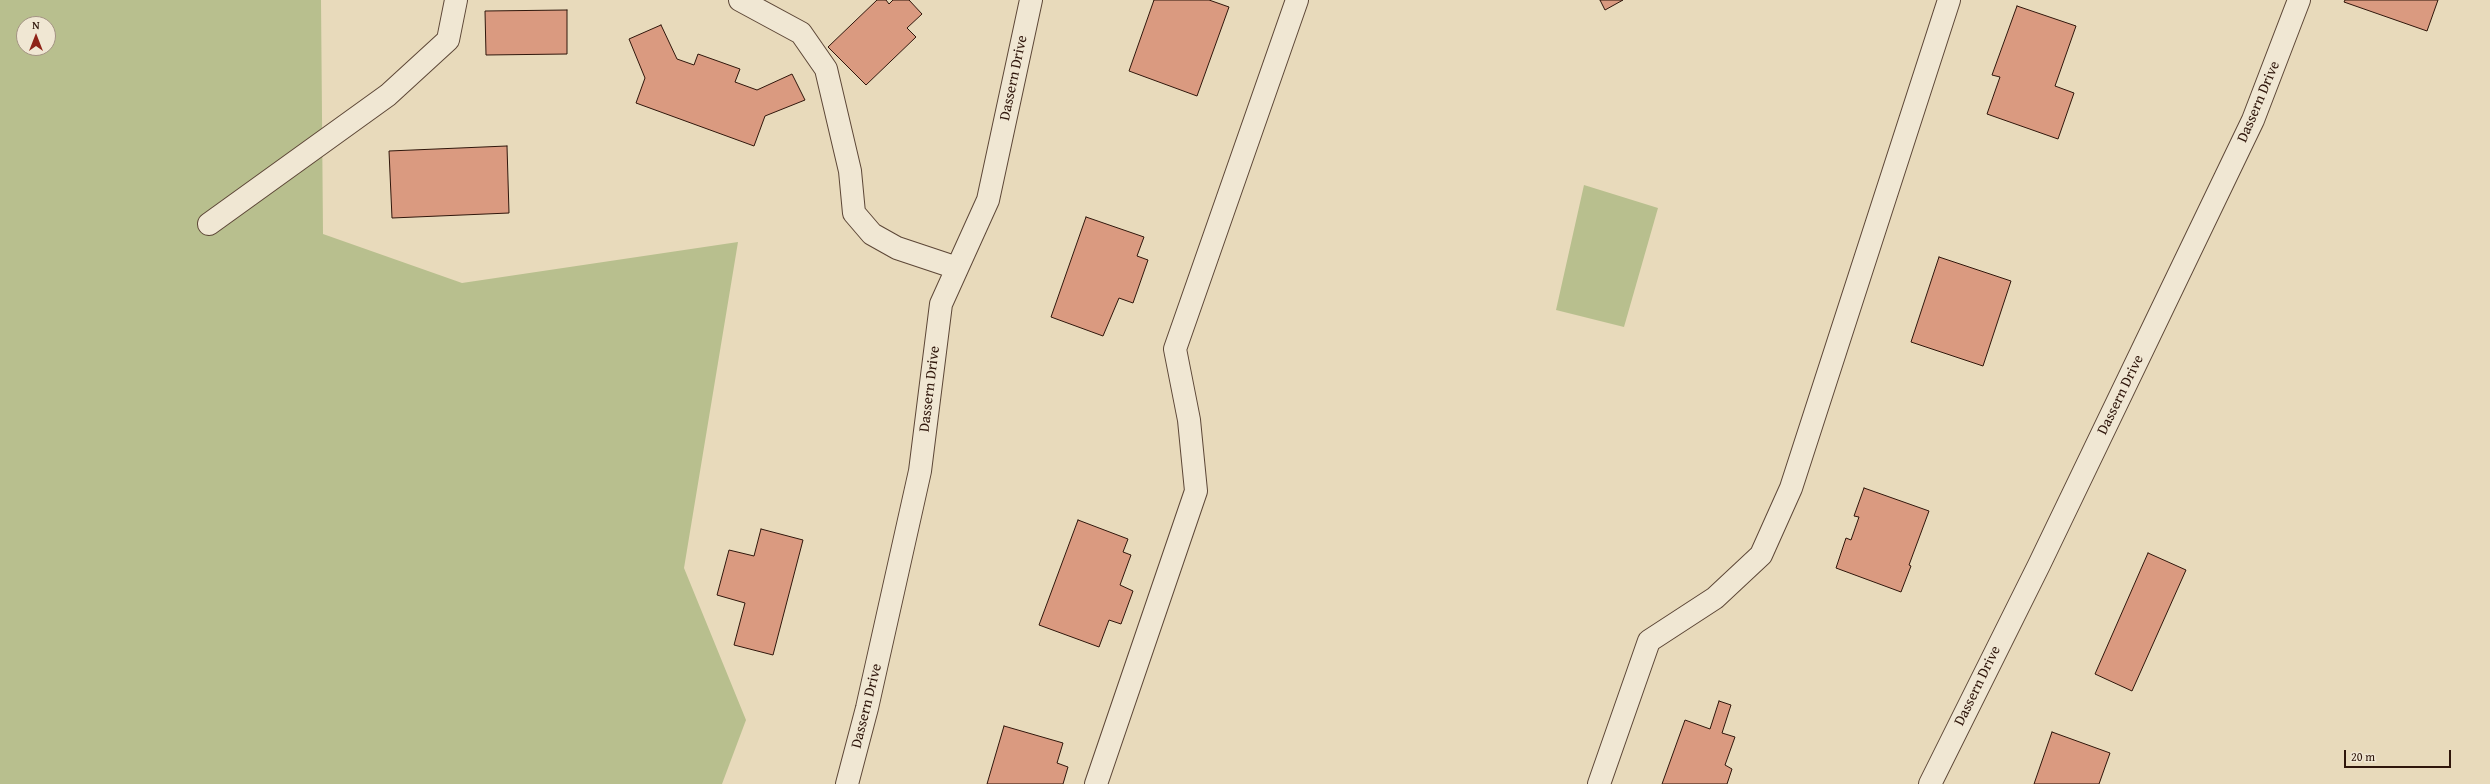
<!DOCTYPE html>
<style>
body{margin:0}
#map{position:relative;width:2490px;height:784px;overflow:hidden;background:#e8dabb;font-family:"Gentium Book Plus",serif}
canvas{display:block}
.north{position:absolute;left:16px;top:16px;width:40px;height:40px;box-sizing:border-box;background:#f0e7d3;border:1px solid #a39383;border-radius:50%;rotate:0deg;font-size:11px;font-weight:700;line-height:16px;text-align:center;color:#2f160b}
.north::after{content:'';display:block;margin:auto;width:14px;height:18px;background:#8f2418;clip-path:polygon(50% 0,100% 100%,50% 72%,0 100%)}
.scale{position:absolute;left:2344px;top:750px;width:107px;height:18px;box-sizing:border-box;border:2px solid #2f160b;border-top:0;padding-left:5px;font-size:12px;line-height:14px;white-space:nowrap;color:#2f160b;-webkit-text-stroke:3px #f0e7d3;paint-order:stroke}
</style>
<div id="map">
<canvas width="2490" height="784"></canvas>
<div class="north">N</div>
<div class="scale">20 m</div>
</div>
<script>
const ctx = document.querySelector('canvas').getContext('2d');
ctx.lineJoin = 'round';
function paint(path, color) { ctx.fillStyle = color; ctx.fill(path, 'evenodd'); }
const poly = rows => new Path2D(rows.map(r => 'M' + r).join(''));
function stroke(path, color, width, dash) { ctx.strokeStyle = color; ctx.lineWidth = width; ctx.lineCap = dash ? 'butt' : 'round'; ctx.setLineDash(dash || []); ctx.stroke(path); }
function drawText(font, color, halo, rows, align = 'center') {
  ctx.font = font + ' "Gentium Book Plus",serif'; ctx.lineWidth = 3.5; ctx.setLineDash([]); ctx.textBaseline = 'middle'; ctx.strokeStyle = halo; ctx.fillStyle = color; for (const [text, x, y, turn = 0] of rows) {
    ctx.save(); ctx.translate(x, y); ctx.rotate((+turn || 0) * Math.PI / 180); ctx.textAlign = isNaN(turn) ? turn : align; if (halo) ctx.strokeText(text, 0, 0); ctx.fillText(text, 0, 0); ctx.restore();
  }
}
const green = poly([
 [0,0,321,0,323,234,462,283,738,242,684,568,746,720,722,784,0,784],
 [24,24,48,24,48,48,24,48],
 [1584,185,1658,208,1624,327,1556,310]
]);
const building = poly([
 [877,0,886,0,889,4,893,0,909,0,922,14,907,28,916,37,866,85,828,47,877,0],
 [1154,0,1209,0,1229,7,1197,96,1129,71,1154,0],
 [1600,0,1623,0,1605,10,1600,0],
 [2345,0,2438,0,2427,31,2344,2,2345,0],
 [2017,6,2076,26,2055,86,2074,93,2058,139,1987,114,2000,77,1992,75,2017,6],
 [567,10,567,54,486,55,485,11,567,10],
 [661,25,677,59,694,65,698,54,740,69,735,82,757,90,792,74,805,100,765,116,754,146,636,103,645,78,629,39,661,25],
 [507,146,509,213,392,218,389,151,507,146],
 [1086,217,1144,237,1137,256,1148,260,1133,303,1119,298,1103,336,1051,317,1086,217],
 [1939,257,2011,281,1983,366,1911,342,1939,257],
 [1864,488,1929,511,1909,565,1911,566,1901,592,1836,568,1846,538,1851,540,1859,517,1854,516,1864,488],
 [1078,520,1128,539,1123,552,1131,555,1120,585,1133,591,1121,624,1109,620,1099,647,1039,625,1078,520],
 [761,529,803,540,773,655,734,645,745,603,717,595,729,550,754,556,761,529],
 [2148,553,2186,570,2132,691,2095,674,2148,553],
 [1719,701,1731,705,1722,733,1735,737,1725,765,1732,769,1727,784,1662,784,1685,720,1710,729,1719,701],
 [1004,726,1063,743,1057,763,1068,767,1063,784,987,784,1004,726],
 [2052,732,2110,753,2099,784,2034,784,2052,732]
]);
const minor = poly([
 [740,0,801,33,826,69,850,171,854,213,872,234,897,248,957,268],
 [209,224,388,95,448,40,456,0],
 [847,784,867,708,920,471,941,304,988,200,1031,0],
 [1096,784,1196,491,1189,420,1175,349,1297,0],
 [1599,784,1649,641,1715,598,1761,555,1791,488,1949,0],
 [1930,784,2039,565,2253,120,2299,0]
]);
const streetNames = [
 ["Dassern Drive",1014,78,-78],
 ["Dassern Drive",2259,102,-67],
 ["Dassern Drive",930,389,-83],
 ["Dassern Drive",2121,395,-64],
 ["Dassern Drive",1978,686,-64],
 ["Dassern Drive",867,706,-76]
];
paint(green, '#b8bf8e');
paint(building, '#da9a80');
stroke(building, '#2f160b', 1);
stroke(minor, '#5d4737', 24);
stroke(minor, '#f0e7d3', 22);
drawText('15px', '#2f160b', '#f0e7d3', streetNames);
</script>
